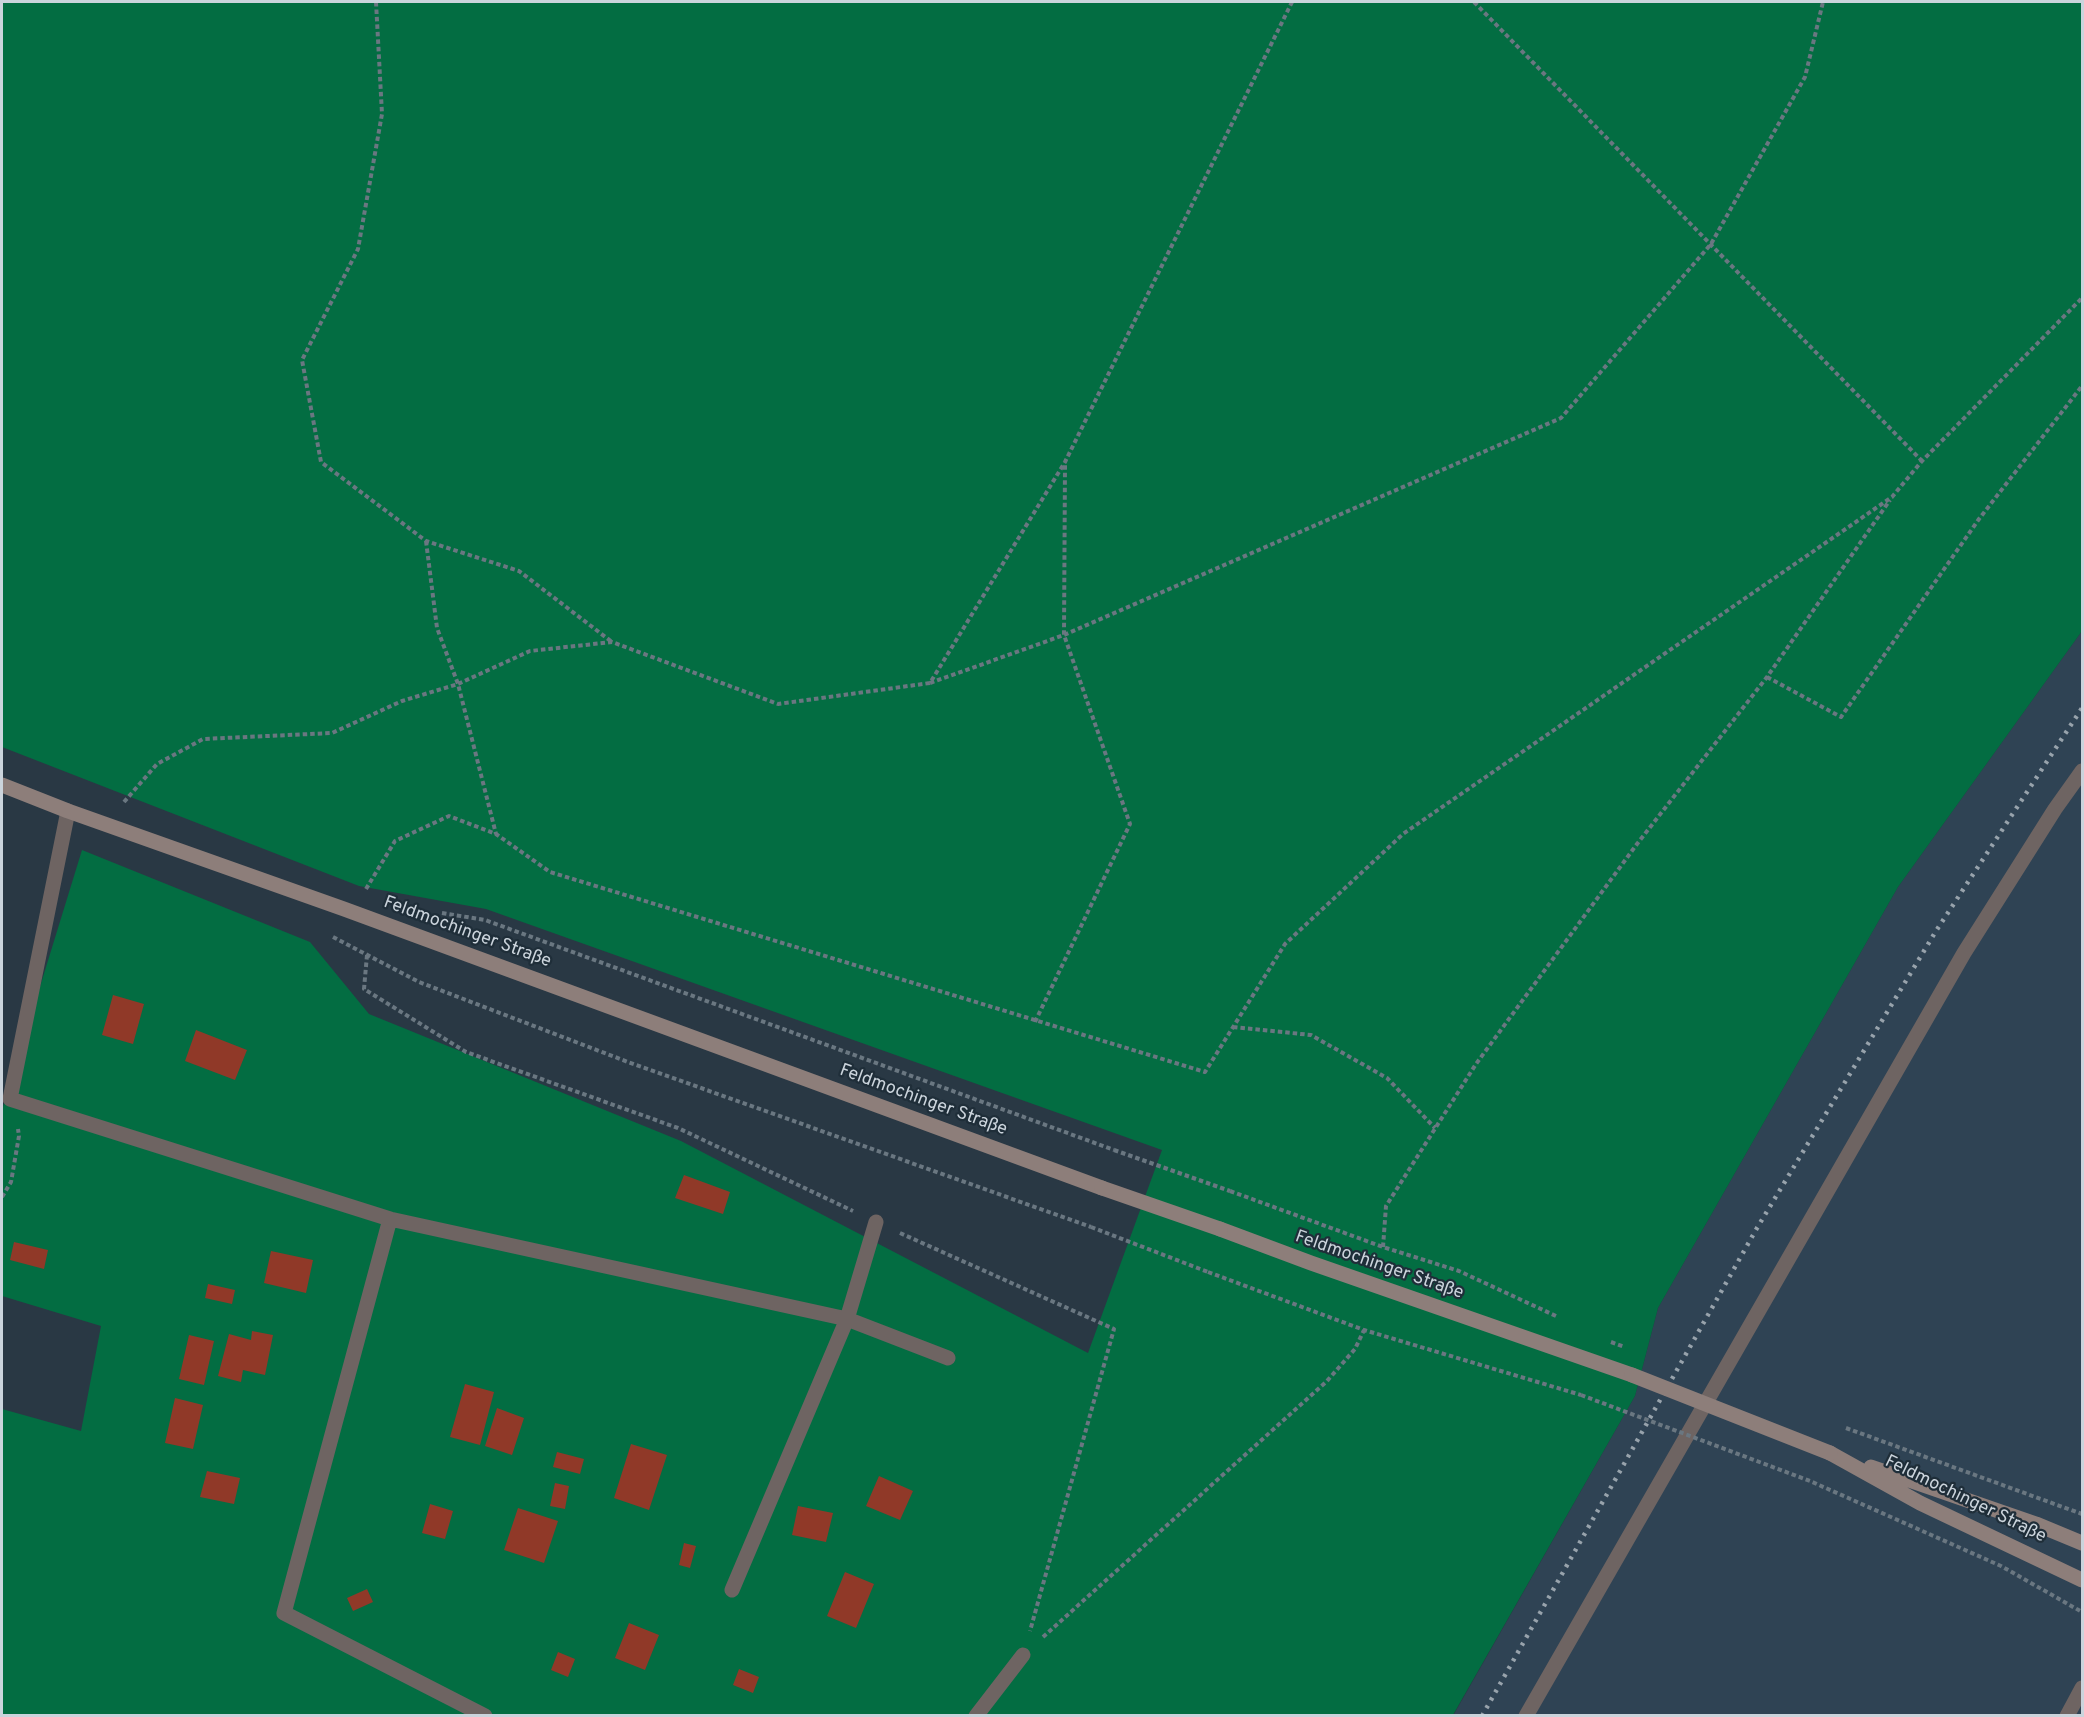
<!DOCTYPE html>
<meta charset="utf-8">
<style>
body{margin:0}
#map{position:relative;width:2084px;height:1717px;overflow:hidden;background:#293844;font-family:Overpass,sans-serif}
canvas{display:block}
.frame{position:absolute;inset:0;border:3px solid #cbd4dc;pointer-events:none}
</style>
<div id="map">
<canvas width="2084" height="1717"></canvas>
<div class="frame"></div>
</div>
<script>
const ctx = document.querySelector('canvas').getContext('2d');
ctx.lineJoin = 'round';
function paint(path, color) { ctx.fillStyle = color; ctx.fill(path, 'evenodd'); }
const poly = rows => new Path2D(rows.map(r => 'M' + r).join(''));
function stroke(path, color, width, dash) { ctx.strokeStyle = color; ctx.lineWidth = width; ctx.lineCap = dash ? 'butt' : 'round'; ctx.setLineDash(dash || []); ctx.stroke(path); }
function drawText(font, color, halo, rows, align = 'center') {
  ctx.font = font + ' Overpass,sans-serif'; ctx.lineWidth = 4.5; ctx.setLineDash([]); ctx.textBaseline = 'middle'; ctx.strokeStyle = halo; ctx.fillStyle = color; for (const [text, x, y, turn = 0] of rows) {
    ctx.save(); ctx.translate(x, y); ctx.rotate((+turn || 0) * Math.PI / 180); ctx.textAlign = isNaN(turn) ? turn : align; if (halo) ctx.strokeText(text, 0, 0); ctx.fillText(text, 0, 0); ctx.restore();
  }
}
const built = poly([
 [2082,631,2082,1715,1453,1716,1635,1396,1658,1308,1898,887]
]);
const green = poly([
 [2,2,2082,2,2082,631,1898,887,1658,1308,1635,1396,1453,1715,2,1715,2,1409,81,1431,101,1326,2,1296,2,1110,82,850,310,942,369,1014,681,1141,1088,1353,1162,1150,486,909,359,886,2,747]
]);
const building = poly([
 [113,995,144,1004,133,1044,102,1035],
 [196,1030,247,1050,235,1080,185,1061],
 [684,1175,730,1192,723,1214,675,1198],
 [14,1242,48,1250,44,1269,10,1260],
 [271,1251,313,1260,306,1293,264,1283],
 [208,1284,235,1290,232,1304,205,1298],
 [252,1331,273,1335,265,1375,243,1370,241,1382,218,1376,229,1334,251,1340],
 [189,1335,214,1341,204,1385,179,1379],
 [465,1384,494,1392,480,1445,450,1437],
 [175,1398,203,1405,193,1449,165,1443],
 [497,1408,524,1418,512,1455,485,1446],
 [631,1444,667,1455,649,1510,614,1498],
 [557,1452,584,1459,580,1474,553,1467],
 [207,1471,240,1478,234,1504,200,1497],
 [879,1476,913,1491,900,1520,866,1506],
 [555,1483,569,1486,565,1509,550,1506],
 [430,1504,453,1511,445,1539,422,1533],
 [798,1506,833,1513,826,1542,792,1535],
 [518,1508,558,1521,544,1563,504,1550],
 [684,1543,696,1546,690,1568,679,1565],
 [845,1572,874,1584,856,1628,827,1616],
 [367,1589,373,1602,353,1611,347,1598],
 [629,1623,659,1635,645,1670,615,1658],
 [558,1652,575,1659,568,1677,551,1670],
 [739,1669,759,1677,753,1693,733,1685]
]);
const path = poly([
 [376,2,382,114,358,249,302,360,321,462,426,541,519,571,612,642],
 [1474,2,1922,461],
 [426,541,437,628,458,684,496,834],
 [1767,677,1841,717,1979,519,2082,386],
 [930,683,1064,635,1561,418,1711,244,1805,77,1823,2],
 [124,802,157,764,203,739,332,733,402,701,458,684,530,651,612,642,778,704,930,683,1065,462,1292,2],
 [366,889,395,841,449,816,496,834,550,872,1205,1072,1285,944,1403,834,1892,497,1922,461,2082,298],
 [442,913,485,920,1114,1150],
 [333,937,419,982,628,1062,1091,1227],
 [367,955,364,989,466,1052,678,1128,853,1211],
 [1035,1022,1130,824,1064,635,1065,465],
 [1233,1027,1311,1035,1387,1078,1435,1128],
 [1230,1191,1383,1247,1459,1271,1556,1316],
 [2,1197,11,1182,19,1136,18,1129],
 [900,1233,1114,1329,1030,1631],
 [1383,1247,1386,1206,1476,1064,1637,844,1767,677,1890,500],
 [1208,1272,1364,1330,1581,1395],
 [1043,1637,1327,1381,1355,1349,1364,1330]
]);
const service = poly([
 [68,811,10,1099,390,1219,284,1613,485,1716],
 [390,1219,847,1319,948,1358],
 [732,1590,847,1319,876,1222],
 [976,1716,1023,1655],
 [1526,1716,1964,953,2055,809,2082,771],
 [2067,1716,2082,1688]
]);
const secondary = poly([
 [2,785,68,811,344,909,1102,1188],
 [1220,1229,1311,1263,1632,1375],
 [1830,1453,1920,1503,2082,1580],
 [1871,1467,2036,1524,2082,1543]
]);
const rail = poly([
 [1482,1716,1757,1228,1936,931,2082,708]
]);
const pathBridge = poly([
 [1114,1150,1230,1191],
 [1091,1227,1208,1272],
 [1611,1342,1625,1347],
 [1581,1395,1810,1481,2001,1566,2082,1612],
 [1846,1428,2082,1514]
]);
const secondaryBridge = poly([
 [1102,1188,1220,1229],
 [1632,1375,1830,1453]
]);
const streetNames = [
 ["Feldmochinger Straße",467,933,20],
 ["Feldmochinger Straße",923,1101,20],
 ["Feldmochinger Straße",1379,1266,19],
 ["Feldmochinger Straße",1965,1500,26]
];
paint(built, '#2f4354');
paint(green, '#036d42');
paint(building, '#903928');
stroke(path, '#6a7781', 4, [4.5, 3]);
stroke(service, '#6e6462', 15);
stroke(secondary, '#8d7e7a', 15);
stroke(rail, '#98a3ac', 4.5, [3, 6]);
stroke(pathBridge, '#6a7781', 4, [4.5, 3]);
stroke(secondaryBridge, '#8d7e7a', 15);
drawText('18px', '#cbd4dc', '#1f2e39', streetNames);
</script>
